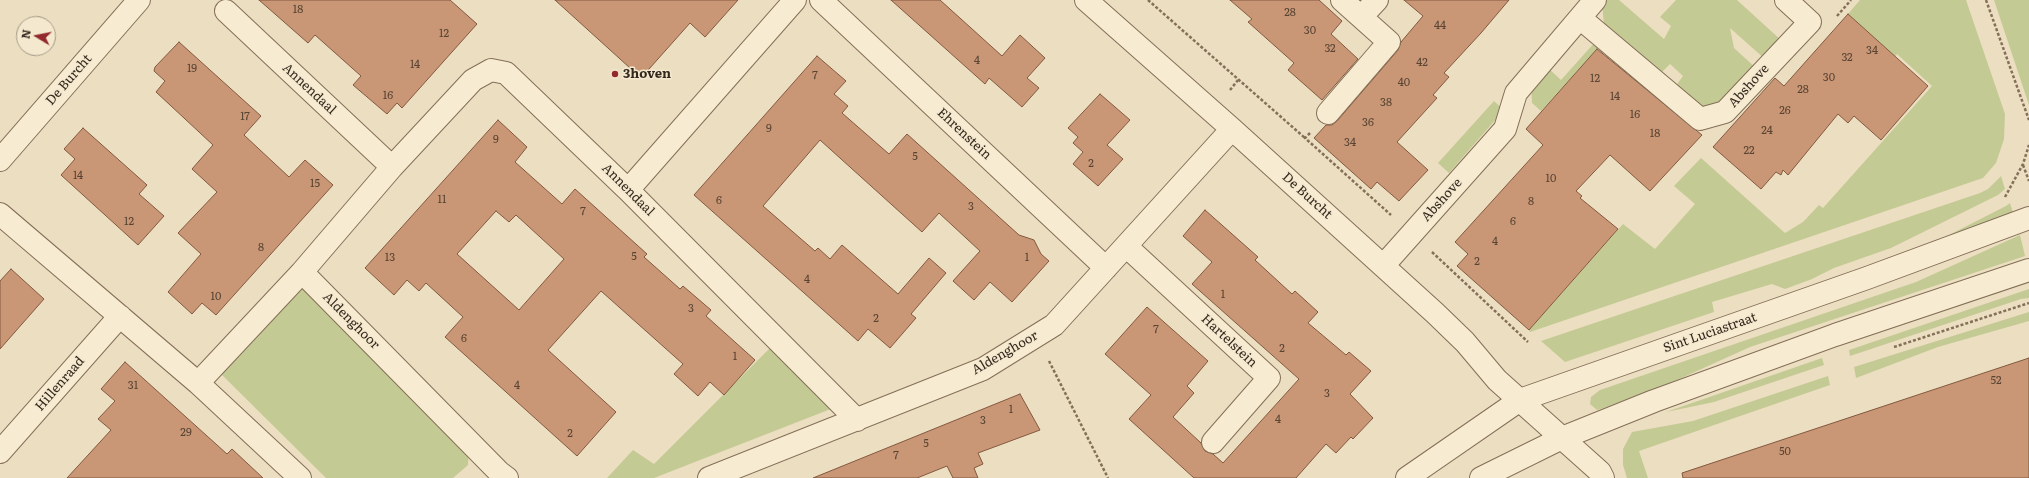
<!DOCTYPE html>
<style>
body{margin:0}
#map{position:relative;width:2029px;height:478px;overflow:hidden;background:#ecdec0;font-family:Literata,serif}
canvas{display:block}
.north{position:absolute;left:16px;top:16px;width:40px;height:40px;box-sizing:border-box;background:#f4e8cf;border:1px solid #a79b88;border-radius:50%;rotate:280deg;font-size:11px;font-weight:700;line-height:16px;text-align:center;color:#34281d}
.north::after{content:'';display:block;margin:auto;width:14px;height:18px;background:#922a2d;clip-path:polygon(50% 0,100% 100%,50% 72%,0 100%)}
</style>
<div id="map">
<canvas width="2029" height="478"></canvas>
<div class="north">N</div>
</div>
<script>
const ctx = document.querySelector('canvas').getContext('2d');
ctx.lineJoin = 'round';
function paint(path, color) { ctx.fillStyle = color; ctx.fill(path, 'evenodd'); }
const poly = rows => new Path2D(rows.map(r => 'M' + r).join(''));
function stroke(path, color, width, dash) { ctx.strokeStyle = color; ctx.lineWidth = width; ctx.lineCap = dash ? 'butt' : 'round'; ctx.setLineDash(dash || []); ctx.stroke(path); }
function drawText(font, color, halo, rows, align = 'center') {
  ctx.font = font + ' Literata,serif'; ctx.lineWidth = 3; ctx.setLineDash([]); ctx.textBaseline = 'middle'; ctx.strokeStyle = halo; ctx.fillStyle = color; for (const [text, x, y, turn = 0] of rows) {
    ctx.save(); ctx.translate(x, y); ctx.rotate((+turn || 0) * Math.PI / 180); ctx.textAlign = isNaN(turn) ? turn : align; if (halo) ctx.strokeText(text, 0, 0); ctx.fillText(text, 0, 0); ctx.restore();
  }
}
const green = poly([
 [1606,0,1619,0,1664,39,1671,26,1660,17,1676,0,1737,0,1782,41,1766,60,1730,28,1734,48,1757,69,1709,112,1675,87,1683,76,1670,64,1660,74,1604,24,1602,4],
 [1860,0,1966,0,2005,114,2004,139,1996,163,1983,178,1530,332,1529,330,1623,224,1655,249,1695,204,1674,186,1701,158,1785,233,1803,222,1819,205,1823,208,1932,86,1897,54,1895,57,1848,14],
 [1994,0,2029,0,2029,105],
 [1596,41,1601,45,1541,111,1532,103,1531,83,1546,66,1561,80],
 [1494,101,1504,110,1449,173,1438,163],
 [2001,176,2005,189,1998,195,1891,248,1834,268,1812,279,1785,289,1772,284,1712,302,1714,312,1565,362,1541,341,1980,193,1988,189],
 [2010,203,2013,213,1947,236,2006,206],
 [2020,235,2025,256,1750,347,1655,390,1604,408,1597,410,1590,404,1591,397,1600,390,1916,282],
 [302,288,314,296,469,448,468,465,453,478,326,478,220,373],
 [2029,289,2029,298,2021,299,1850,356,1849,350],
 [2029,312,2029,321,1938,347,1856,378,1854,367],
 [779,339,841,405,654,478,607,478,633,450,654,464],
 [1822,358,1824,365,1714,402,1666,412],
 [1828,376,1830,385,1639,451,1648,478,1627,478,1623,465,1623,449,1632,432,1693,421]
]);
const building = poly([
 [259,0,450,0,477,24,402,108,397,103,387,114,353,85,361,76,315,35,308,43,259,0],
 [555,0,738,0,705,37,690,23,641,78,555,0],
 [891,0,940,0,1002,56,1020,35,1045,58,1027,78,1039,88,1022,107,989,78,985,84,891,0],
 [1230,0,1319,0,1342,21,1331,34,1358,59,1322,100,1288,70,1294,63,1248,22,1252,19,1230,0],
 [1404,0,1509,0,1481,33,1444,73,1449,77,1433,95,1437,98,1397,142,1428,170,1399,201,1377,182,1371,189,1314,138,1326,125,1332,125,1337,121,1398,50,1401,42,1423,16,1404,0],
 [1848,14,1928,86,1881,140,1854,116,1848,123,1838,114,1788,175,1783,170,1781,175,1776,172,1761,189,1713,147,1775,78,1784,86,1848,14],
 [179,42,261,116,244,135,289,177,305,160,333,185,216,315,202,303,192,314,168,292,201,254,178,233,217,192,192,169,213,145,156,92,165,81,154,71,155,67,179,42],
 [1597,49,1702,135,1650,191,1610,155,1576,191,1582,196,1580,198,1618,229,1529,330,1457,266,1468,254,1455,242,1543,145,1526,129,1597,49],
 [817,56,846,81,834,94,848,106,842,113,889,154,907,134,1019,235,1034,240,1041,254,1049,261,1012,302,990,282,974,300,953,281,980,251,939,213,922,232,820,140,763,206,815,251,818,248,830,259,842,245,898,294,929,258,946,273,911,314,916,318,890,348,868,329,858,341,694,195,817,56],
 [1100,94,1130,120,1107,145,1123,159,1098,186,1073,164,1083,152,1073,143,1078,137,1068,128,1100,94],
 [498,120,527,147,515,162,562,204,575,189,647,254,644,257,680,289,683,286,711,310,706,316,755,360,724,395,710,382,698,396,674,374,683,364,601,291,548,350,616,412,577,456,445,337,463,317,426,283,419,291,407,280,394,295,365,268,498,120],
 [496,211,509,222,516,215,564,259,519,310,457,254,496,211],
 [83,128,147,185,139,194,164,216,138,245,61,175,75,159,64,149,83,128],
 [1205,210,1258,257,1255,260,1292,294,1295,291,1318,312,1308,323,1346,355,1349,352,1371,371,1350,394,1373,418,1353,439,1351,437,1336,453,1326,444,1296,478,1194,478,1129,419,1151,395,1105,354,1147,307,1208,361,1187,386,1194,393,1173,417,1201,443,1205,451,1213,454,1223,463,1299,379,1192,284,1212,262,1183,236,1205,210],
 [11,269,44,299,0,349,0,281,11,269],
 [2029,358,2029,478,1683,478,1682,473,2029,358],
 [125,362,227,454,232,449,263,478,67,478,111,430,98,419,115,401,101,389,125,362],
 [1020,394,1040,430,978,453,983,464,974,468,978,478,953,478,947,466,917,478,813,478,1020,394]
]);
const path = poly([
 [1148,0,1305,138],
 [1986,0,2029,120],
 [1837,16,1851,0],
 [1230,90,1238,80],
 [1310,133,1305,138,1391,215],
 [2023,165,2029,181],
 [2005,197,2023,164,2029,145],
 [1432,252,1528,342],
 [1894,347,2029,303],
 [1049,361,1108,478]
]);
const minor = poly([
 [821,0,1106,268],
 [1086,0,1232,129,1435,313,1465,342,1497,380,1600,472,1603,478],
 [226,11,392,167],
 [1362,16,1377,0],
 [1580,18,1700,119,1725,112,1810,22,1786,0],
 [1328,113,1389,42,1342,0],
 [0,160,139,0],
 [628,190,795,0],
 [0,214,198,383,300,478],
 [1126,246,1269,378,1213,442],
 [1383,266,1505,129,1516,93,1595,0],
 [302,272,392,167,473,80,491,70,506,73,628,190,857,420],
 [198,383,302,272,499,472,507,478],
 [0,452,120,316],
 [709,478,983,369,1054,325,1232,129],
 [1407,478,1520,400,1867,278,2029,218],
 [1481,478,1562,438,1654,401,1835,335,2029,270]
]);
const markers = [
 [615,74,4,"#922a2d"]
];
const numberNames = [
 ["18",298,10],
 ["28",1290,13],
 ["44",1440,26],
 ["30",1310,31],
 ["12",444,34],
 ["32",1330,49],
 ["34",1872,51],
 ["32",1847,58],
 ["4",977,61],
 ["42",1422,63],
 ["14",415,65],
 ["19",192,69],
 ["7",815,76],
 ["30",1829,78],
 ["12",1595,79],
 ["40",1404,83],
 ["28",1803,90],
 ["16",388,96],
 ["14",1615,97],
 ["38",1386,103],
 ["26",1785,111],
 ["16",1635,115],
 ["17",245,117],
 ["36",1368,123],
 ["9",769,129],
 ["24",1767,131],
 ["18",1655,134],
 ["9",496,140],
 ["34",1350,143],
 ["22",1749,151],
 ["5",915,157],
 ["2",1091,164],
 ["14",78,176],
 ["10",1551,179],
 ["15",315,184],
 ["11",442,200],
 ["6",719,201],
 ["8",1531,202],
 ["3",971,207],
 ["7",583,212],
 ["12",129,222],
 ["6",1513,222],
 ["4",1495,242],
 ["8",261,248],
 ["5",634,257],
 ["13",390,258],
 ["1",1027,258],
 ["2",1477,262],
 ["4",807,280],
 ["1",1223,295],
 ["10",216,297],
 ["3",691,309],
 ["2",876,319],
 ["7",1156,330],
 ["6",464,339],
 ["2",1282,349],
 ["1",735,357],
 ["52",1996,381],
 ["31",133,386],
 ["4",517,386],
 ["3",1327,394],
 ["1",1011,410],
 ["4",1278,420],
 ["3",983,421],
 ["29",186,433],
 ["2",570,434],
 ["5",926,444],
 ["50",1785,452],
 ["7",896,456]
];
const poiNames = [
 ["3hoven",623,74]
];
const streetNames = [
 ["De Burcht",69,80,-49],
 ["Abshove",1749,86,-48],
 ["Annendaal",309,89,43],
 ["Ehrenstein",964,134,43],
 ["Annendaal",628,190,45],
 ["De Burcht",1307,196,42],
 ["Abshove",1442,200,-48],
 ["Aldenghoor",351,321,45],
 ["Sint Luciastraat",1710,333,-19],
 ["Hartelstein",1229,341,43],
 ["Aldenghoor",1005,353,-30],
 ["Hillenraad",60,384,-49]
];
paint(green, '#c4ca94');
paint(building, '#c99776');
stroke(building, '#83583f', 1);
stroke(minor, '#846f58', 24);
stroke(path, '#846f58', 2.5, [3, 2]);
stroke(minor, '#f7ecd2', 22);
for (const [x, y, r, color] of markers) { const dot = new Path2D(); dot.arc(x, y, r, 0, 2 * Math.PI); ctx.fillStyle = color; ctx.fill(dot); stroke(dot, '#f4e8cf', 1.5); }
drawText('11px', '#594433', null, numberNames);
drawText('bold 13px', '#34281d', '#f4e8cf', poiNames, 'left');
drawText('13px', '#34281d', '#f4e8cf', streetNames);
</script>
